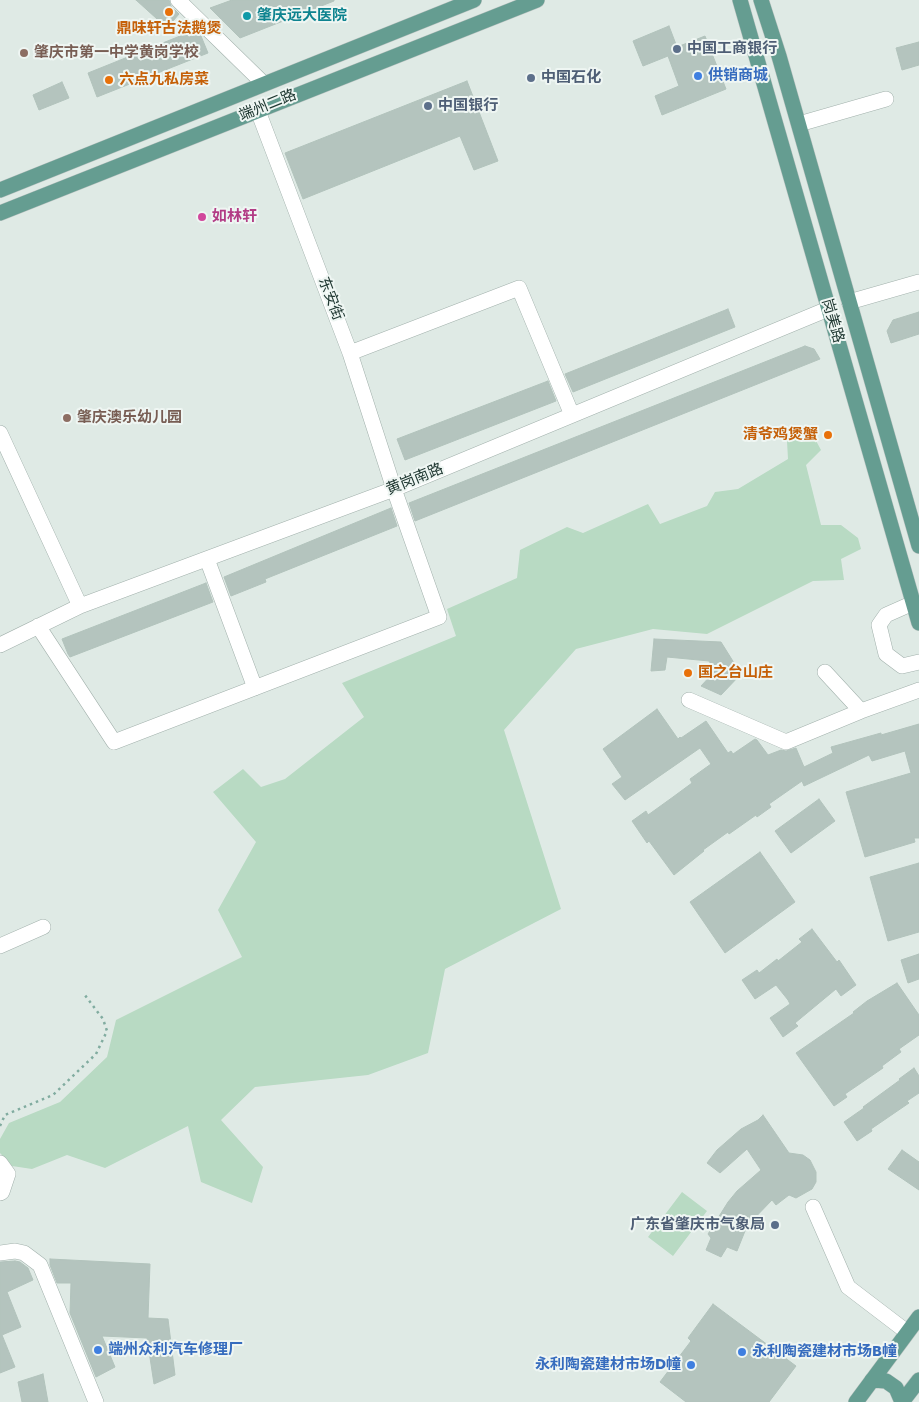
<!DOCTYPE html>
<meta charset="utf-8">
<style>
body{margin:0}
canvas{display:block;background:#dfeae5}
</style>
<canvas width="919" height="1402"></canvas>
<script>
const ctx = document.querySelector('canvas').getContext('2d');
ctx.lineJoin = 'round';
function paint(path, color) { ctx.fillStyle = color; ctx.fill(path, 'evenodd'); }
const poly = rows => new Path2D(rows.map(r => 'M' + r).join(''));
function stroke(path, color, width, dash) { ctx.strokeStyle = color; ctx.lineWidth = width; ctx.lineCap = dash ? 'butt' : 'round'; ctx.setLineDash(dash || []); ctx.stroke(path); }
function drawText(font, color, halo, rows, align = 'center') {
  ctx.font = font + ' Jost,"Noto Sans SC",sans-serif'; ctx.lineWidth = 4; ctx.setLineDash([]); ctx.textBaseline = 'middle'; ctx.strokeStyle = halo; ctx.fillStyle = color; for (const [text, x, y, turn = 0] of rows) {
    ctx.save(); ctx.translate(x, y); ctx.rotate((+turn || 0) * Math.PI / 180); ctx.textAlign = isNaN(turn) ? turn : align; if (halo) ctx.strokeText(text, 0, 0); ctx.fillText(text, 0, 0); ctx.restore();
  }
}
const green = poly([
 [814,437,821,450,806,465,821,525,841,525,858,538,861,549,841,559,844,580,813,581,707,634,653,629,576,649,504,730,561,909,445,969,428,1053,368,1075,255,1087,221,1120,263,1167,252,1203,201,1182,188,1126,105,1168,67,1155,32,1169,12,1166,0,1153,0,1139,9,1123,60,1102,107,1057,116,1020,242,957,218,910,256,842,213,792,243,769,261,787,285,779,364,717,342,683,456,636,447,609,517,578,520,550,567,527,583,533,648,504,660,524,707,506,715,492,738,489,788,459,787,441],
 [682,1192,707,1211,673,1256,648,1237]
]);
const building = poly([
 [136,0,169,0,171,6,179,14,167,28,136,0],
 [232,0,334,0,334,1,240,38,210,8,232,0],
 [669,26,677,47,705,36,726,89,662,115,655,96,679,86,668,56,643,66,633,41,669,26],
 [195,30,201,36,208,53,97,97,88,73,195,30],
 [919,42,919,65,902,70,896,48,919,42],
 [467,81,498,161,474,170,460,136,303,199,285,153,467,81],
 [62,82,69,98,39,110,33,95,62,82],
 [728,309,735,327,573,392,565,374,728,309],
 [919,312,919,334,891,343,887,331,893,320,919,312],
 [805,346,814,349,820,359,415,521,409,503,805,346],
 [548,381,556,401,405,460,397,439,548,381],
 [391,508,397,526,265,579,266,582,231,596,224,577,391,508],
 [206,583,213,602,70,657,68,654,62,639,206,583],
 [654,639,721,642,741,674,721,695,701,686,715,671,709,661,667,657,665,670,651,671,654,639],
 [657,709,678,739,680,737,681,738,706,721,728,753,731,751,733,754,755,739,757,740,768,755,781,750,786,751,796,748,804,767,833,753,831,747,881,733,881,735,919,724,919,838,914,838,915,842,865,857,846,792,911,773,905,751,872,761,869,755,804,786,802,781,769,804,771,807,757,817,756,815,729,834,728,832,703,850,704,851,674,875,649,841,647,843,632,821,646,811,648,815,673,797,692,783,690,779,711,764,700,748,625,800,612,784,622,777,603,749,657,709],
 [819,799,835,821,791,853,775,831,819,799],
 [760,852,795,902,725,953,690,902,760,852],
 [919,863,919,932,888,941,870,877,919,863],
 [812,929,837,962,839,960,856,985,841,996,836,989,795,1023,798,1026,783,1037,770,1018,790,1004,788,1000,776,985,755,999,742,980,757,970,759,973,777,959,778,961,802,942,799,939,812,929],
 [919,954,919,979,908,983,901,960,919,954],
 [897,983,919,1015,919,1035,899,1049,901,1052,882,1066,883,1068,845,1094,847,1097,834,1106,796,1053,854,1013,853,1012,867,1001,897,983],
 [914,1068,919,1076,919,1093,907,1101,909,1103,871,1129,872,1131,857,1141,844,1122,864,1108,863,1107,900,1080,899,1079,914,1068],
 [763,1115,789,1153,803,1155,810,1160,816,1172,816,1182,812,1189,796,1198,789,1195,776,1205,772,1200,747,1226,737,1251,727,1247,721,1257,706,1250,711,1238,708,1234,728,1202,737,1191,761,1170,747,1149,720,1173,707,1163,717,1150,741,1129,758,1120,763,1115],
 [902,1150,919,1162,919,1190,888,1169,902,1150],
 [50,1259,150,1264,148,1318,168,1319,175,1375,154,1384,147,1338,102,1336,115,1367,96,1377,70,1313,71,1283,57,1283,50,1265,50,1259],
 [15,1261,20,1262,28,1268,33,1280,7,1292,21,1327,2,1335,15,1367,0,1373,0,1262,15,1261],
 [713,1304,796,1366,769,1402,686,1402,660,1382,691,1341,688,1338,713,1304],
 [43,1374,48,1402,22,1402,18,1382,43,1374]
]);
const path = poly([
 [0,1126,5,1115,53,1095,96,1054,107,1031,103,1019,84,994]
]);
const minor = poly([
 [178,0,264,84],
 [799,124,886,99],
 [849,302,919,282],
 [350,353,519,288,572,415],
 [0,433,80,606],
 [207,559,255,688],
 [913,603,886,615,879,625,886,654,902,666,919,662],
 [38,626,114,742,439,617,394,489,350,353,258,111],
 [0,645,80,606,394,489,828,309],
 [689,700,786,742,861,711,825,672],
 [861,711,919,690],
 [0,946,43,927],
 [0,1163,8,1174,2,1192,0,1193],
 [813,1207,848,1287,907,1332],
 [0,1253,15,1251,24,1253,40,1265,96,1402]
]);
const major = poly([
 [740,0,919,623],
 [761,0,779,56,919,546],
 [0,190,474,0],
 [0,213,537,0],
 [872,1380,886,1381,896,1388,902,1402],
 [856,1402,919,1317],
 [902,1402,919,1380]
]);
const markers = [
 [169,12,5,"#e8710a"],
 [247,16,5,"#0f9aa8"],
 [677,49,5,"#5c6f8a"],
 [24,53,5,"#8d6e63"],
 [698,76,5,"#3f7fe0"],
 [531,78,5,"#5c6f8a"],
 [109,80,5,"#e8710a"],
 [428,106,5,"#5c6f8a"],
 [202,217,5,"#d1479c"],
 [67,418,5,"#8d6e63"],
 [828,435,5,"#e8710a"],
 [688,673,5,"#e8710a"],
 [775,1225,5,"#5c6f8a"],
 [98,1350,5,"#3f7fe0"],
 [742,1352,5,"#3f7fe0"],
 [691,1365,5,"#3f7fe0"]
];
const cultureNames = [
 ["肇庆远大医院",257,16]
];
const foodNames = [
 ["鼎味轩古法鹅煲",169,29,"center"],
 ["六点九私房菜",119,80],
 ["清爷鸡煲蟹",818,435,"right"],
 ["国之台山庄",698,673]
];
const serviceNames = [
 ["中国工商银行",687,49],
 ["中国石化",541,78],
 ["中国银行",438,106],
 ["广东省肇庆市气象局",765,1225,"right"]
];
const educationNames = [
 ["肇庆市第一中学黄岗学校",34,53],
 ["肇庆澳乐幼儿园",77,418]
];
const shopNames = [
 ["供销商城",708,76],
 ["端州众利汽车修理厂",108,1350],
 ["永利陶瓷建材市场B幢",752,1352],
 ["永利陶瓷建材市场D幢",681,1365,"right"]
];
const streetNames = [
 ["端州二路",268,106,-22],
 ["东安街",330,299,69],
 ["岗美路",832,321,74],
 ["黄岗南路",415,480,-22]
];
const hotelNames = [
 ["如林轩",212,217]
];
paint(green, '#b8dac3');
paint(building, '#b4c4be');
stroke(building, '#b2c3bc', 1);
stroke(minor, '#a2b1ac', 16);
stroke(major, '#bcc4c2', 16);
stroke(path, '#81aca0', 2.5, [2.5, 4]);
stroke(minor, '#fff', 15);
stroke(major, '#659d91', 15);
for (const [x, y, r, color] of markers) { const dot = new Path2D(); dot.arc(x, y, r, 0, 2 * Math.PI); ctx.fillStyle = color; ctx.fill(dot); stroke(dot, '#eff6f3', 2); }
drawText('bold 15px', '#0d838f', '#eff6f3', cultureNames, 'left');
drawText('bold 15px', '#c56008', '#eff6f3', foodNames, 'left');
drawText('bold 15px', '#4e5e75', '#eff6f3', serviceNames, 'left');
drawText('bold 15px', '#785e54', '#eff6f3', educationNames, 'left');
drawText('bold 15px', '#366cbe', '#eff6f3', shopNames, 'left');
drawText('15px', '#213933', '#eff6f3', streetNames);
drawText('bold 15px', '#b23c85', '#eff6f3', hotelNames, 'left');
</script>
